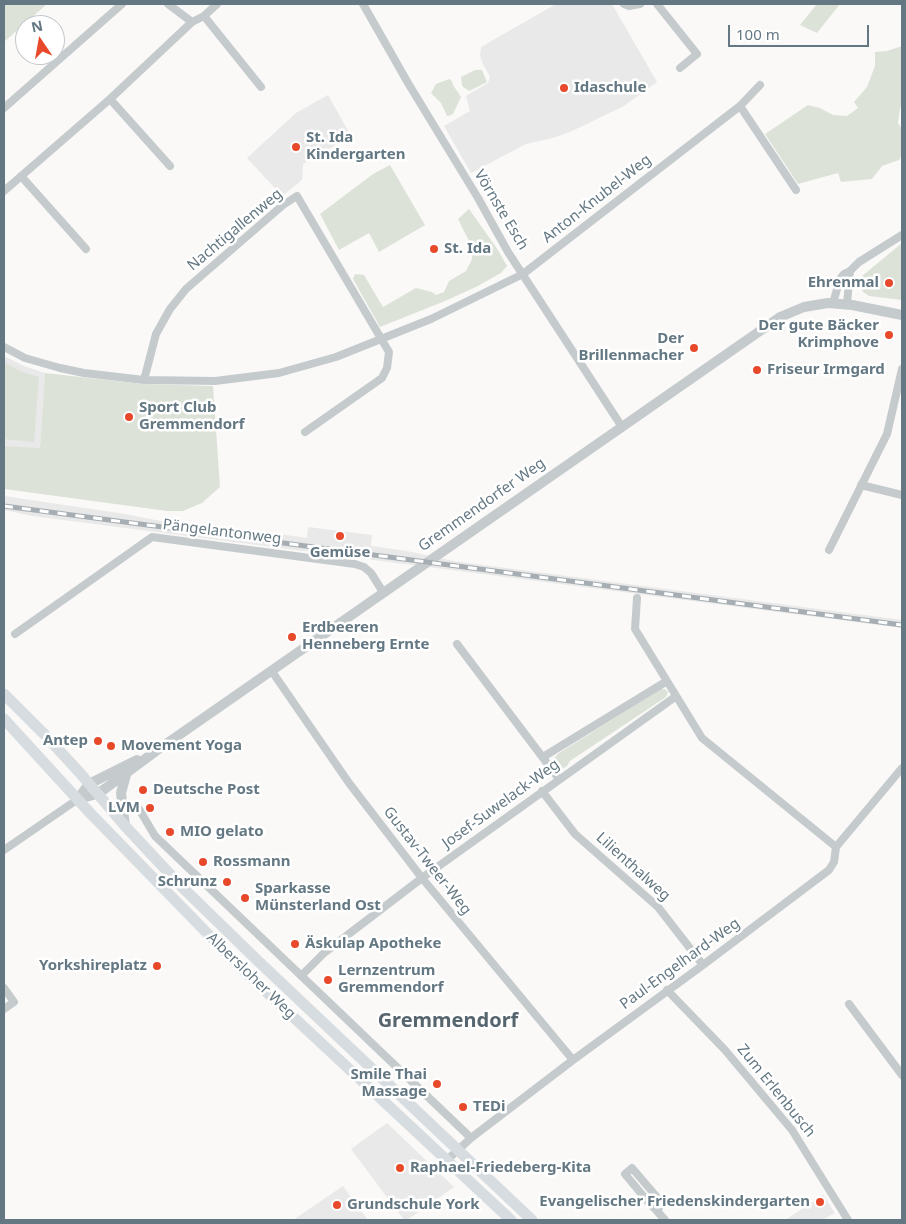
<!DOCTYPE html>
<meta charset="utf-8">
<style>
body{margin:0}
#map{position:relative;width:906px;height:1224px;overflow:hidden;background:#faf9f7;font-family:"Noto Sans",sans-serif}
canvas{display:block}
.frame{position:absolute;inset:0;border:5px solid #647883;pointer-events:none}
.north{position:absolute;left:15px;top:15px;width:50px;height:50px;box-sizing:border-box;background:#fff;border:1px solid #c1c9cd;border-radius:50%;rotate:348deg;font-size:14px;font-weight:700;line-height:20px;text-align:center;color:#647883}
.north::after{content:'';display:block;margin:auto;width:18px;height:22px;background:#e7492a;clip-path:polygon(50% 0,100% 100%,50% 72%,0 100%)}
.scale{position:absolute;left:728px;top:25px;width:141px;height:22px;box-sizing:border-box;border:2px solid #647883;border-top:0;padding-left:6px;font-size:15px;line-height:18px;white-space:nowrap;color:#647883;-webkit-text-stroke:4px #fff;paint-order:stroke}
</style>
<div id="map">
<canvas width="906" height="1224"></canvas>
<div class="frame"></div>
<div class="north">N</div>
<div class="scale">100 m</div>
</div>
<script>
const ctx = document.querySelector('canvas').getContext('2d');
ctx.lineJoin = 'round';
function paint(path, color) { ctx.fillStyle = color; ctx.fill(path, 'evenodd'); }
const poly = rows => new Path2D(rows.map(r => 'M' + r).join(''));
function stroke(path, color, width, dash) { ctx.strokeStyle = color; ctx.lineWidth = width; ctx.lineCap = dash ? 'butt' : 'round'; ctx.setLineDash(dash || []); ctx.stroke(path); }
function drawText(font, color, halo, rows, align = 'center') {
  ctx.font = font + ' "Noto Sans",sans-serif'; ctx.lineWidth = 5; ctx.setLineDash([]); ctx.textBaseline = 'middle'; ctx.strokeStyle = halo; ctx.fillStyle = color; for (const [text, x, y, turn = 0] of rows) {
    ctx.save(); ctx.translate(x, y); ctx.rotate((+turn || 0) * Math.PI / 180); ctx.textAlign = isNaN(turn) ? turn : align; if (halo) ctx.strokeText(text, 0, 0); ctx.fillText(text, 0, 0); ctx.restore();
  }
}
const built = poly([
 [556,4,612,4,657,82,624,106,570,132,553,138,526,144,471,173,444,126,470,111,466,96,488,83,490,77,482,62,480,55,481,47],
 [328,95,351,136,303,164,302,180,282,196,247,158,296,113],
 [4,356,24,366,45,373,40,449,4,446],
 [4,496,125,514,176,524,266,532,307,538,308,527,372,535,371,546,407,551,453,561,902,620,902,628,32,516,4,510],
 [387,1123,454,1187,407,1220,404,1220,351,1149],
 [343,1186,368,1220,293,1220],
 [823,1195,835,1213,822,1220,785,1220]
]);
const green = poly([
 [4,4,47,4,4,42],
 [817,4,840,4,817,33,800,25],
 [902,46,902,103,900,109,898,123,902,129,902,155,899,160,882,166,872,179,841,182,838,173,798,184,765,134,808,105,820,108,833,115,847,116,858,108,854,102,867,87,875,66,875,52,887,51],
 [475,70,482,70,487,82,469,91,462,86,461,77],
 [449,79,452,81,453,85,461,97,453,114,449,116,447,116,441,103,431,93,436,84],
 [390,165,425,225,379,252,369,233,339,250,320,214,373,174],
 [469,209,498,250,507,266,501,273,476,287,445,301,380,327,353,279,355,274,364,275,383,307,416,288,432,292,436,295,444,292,449,281,466,271,472,259,472,247,458,219],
 [902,243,902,300,869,296,863,292,860,285,862,276],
 [4,362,22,372,39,377,34,442,4,439],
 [45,373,143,384,213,386,220,487,202,503,183,511,167,511,4,489,4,446,40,448],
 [661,689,665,689,668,692,666,697,570,761,567,766,562,769,556,768,553,763,553,759,559,753]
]);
const minor = poly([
 [168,4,192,22],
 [363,4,408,83,478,198,508,252,622,427],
 [624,4,629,6,640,4],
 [657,4,697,54,680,68],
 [204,16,261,87],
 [110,99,170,166],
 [740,106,796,190],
 [4,108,122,4],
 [21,176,86,249],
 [4,191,110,99,192,22,204,16,217,4],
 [833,303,840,279,844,274,850,271,859,262,902,235],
 [847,304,850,271],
 [4,347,25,358,60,368,84,373,144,380,215,381,279,373,336,357,431,319,523,274,740,106,760,85],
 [144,380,156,334,170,309,186,289,283,205,297,196,389,352,387,368,382,378,305,432],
 [861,485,902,495],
 [829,550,887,434,902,369],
 [637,598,635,629,702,738,836,847],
 [15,634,152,537,355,564,364,567,371,573,383,592],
 [457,644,559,779],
 [271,670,349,783,422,878,573,1060],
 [543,757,667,681],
 [542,791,575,834,658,907,703,965],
 [139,809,155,836,471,1138],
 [4,850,78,799],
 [301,976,324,953,422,878,675,697],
 [4,988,14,1002,4,1009],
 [667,990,725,1050,792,1130,848,1220],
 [849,1004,902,1075],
 [447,1160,471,1138,573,1060,703,965,829,870,834,862,836,847,902,768],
 [657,1211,662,1203,632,1168,625,1174,649,1203,657,1211,665,1220]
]);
const tertiary = poly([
 [78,799,97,794,106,788,156,751,780,317,804,307,828,303,852,305,902,315],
 [78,799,89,784,137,760],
 [125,826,121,793,126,775]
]);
const secondary = poly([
 [4,694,45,735,80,773,125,826,182,887,257,960,532,1220],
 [4,719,91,814,245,972,511,1220]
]);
const rail = poly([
 [4,506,902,625]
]);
const markers = [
 [564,88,5,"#e7492a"],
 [296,147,5,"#e7492a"],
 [434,249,5,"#e7492a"],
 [889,283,5,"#e7492a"],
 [889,335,5,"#e7492a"],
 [694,348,5,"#e7492a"],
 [757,370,5,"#e7492a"],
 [129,417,5,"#e7492a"],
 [340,536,5,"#e7492a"],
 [292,637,5,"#e7492a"],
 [98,741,5,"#e7492a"],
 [111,746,5,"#e7492a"],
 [143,790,5,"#e7492a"],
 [150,808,5,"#e7492a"],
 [170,832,5,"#e7492a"],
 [203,862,5,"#e7492a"],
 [227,882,5,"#e7492a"],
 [245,898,5,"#e7492a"],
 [295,944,5,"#e7492a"],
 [157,966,5,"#e7492a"],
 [328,980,5,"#e7492a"],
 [437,1084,5,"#e7492a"],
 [463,1107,5,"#e7492a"],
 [400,1168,5,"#e7492a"],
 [820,1202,5,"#e7492a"],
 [337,1205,5,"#e7492a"]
];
const poiNames = [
 ["Idaschule",574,88],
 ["St. Ida",306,138],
 ["Kindergarten",306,155],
 ["St. Ida",444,249],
 ["Ehrenmal",879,283,"right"],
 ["Der gute Bäcker",879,326,"right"],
 ["Krimphove",879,343,"right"],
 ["Der",684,339,"right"],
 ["Brillenmacher",684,356,"right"],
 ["Friseur Irmgard",767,370],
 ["Sport Club",139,408],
 ["Gremmendorf",139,425],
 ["Gemüse",340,553,"center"],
 ["Erdbeeren",302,628],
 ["Henneberg Ernte",302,645],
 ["Antep",88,741,"right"],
 ["Movement Yoga",121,746],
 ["Deutsche Post",153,790],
 ["LVM",140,808,"right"],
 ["MIO gelato",180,832],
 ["Rossmann",213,862],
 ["Schrunz",217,882,"right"],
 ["Sparkasse",255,889],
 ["Münsterland Ost",255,906],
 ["Äskulap Apotheke",305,944],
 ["Yorkshireplatz",147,966,"right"],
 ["Lernzentrum",338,971],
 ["Gremmendorf",338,988],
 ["Smile Thai",427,1075,"right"],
 ["Massage",427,1092,"right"],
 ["TEDi",473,1107],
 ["Raphael-Friedeberg-Kita",410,1168],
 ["Evangelischer Friedenskindergarten",810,1202,"right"],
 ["Grundschule York",347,1205]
];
const streetNames = [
 ["Anton-Knubel-Weg",597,199,-38],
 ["Vörnste Esch",501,210,59],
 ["Nachtigallenweg",235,230,-40],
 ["Gremmendorfer Weg",482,505,-35],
 ["Pängelantonweg",222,532,7],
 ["Josef-Suwelack-Weg",501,804,-36],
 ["Gustav-Tweer-Weg",427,861,52],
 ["Lilienthalweg",633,867,42],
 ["Paul-Engelhard-Weg",680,964,-36],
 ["Albersloher Weg",251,976,44],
 ["Zum Erlenbusch",776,1091,51]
];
const districtNames = [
 ["Gremmendorf",448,1021]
];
paint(built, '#e8e9e8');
paint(green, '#dce2d8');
stroke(minor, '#c5cbcd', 8);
stroke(tertiary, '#c5cbcd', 10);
stroke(secondary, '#d6dcdf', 11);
stroke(rail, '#a6aeb3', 5);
stroke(rail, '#fff', 3, [9]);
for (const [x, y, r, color] of markers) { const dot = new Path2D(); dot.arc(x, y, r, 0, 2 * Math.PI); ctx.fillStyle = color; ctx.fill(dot); stroke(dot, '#fff', 2); }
drawText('bold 15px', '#647883', '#fff', poiNames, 'left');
drawText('15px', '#647883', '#fff', streetNames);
drawText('bold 20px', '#56656e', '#fff', districtNames);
</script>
